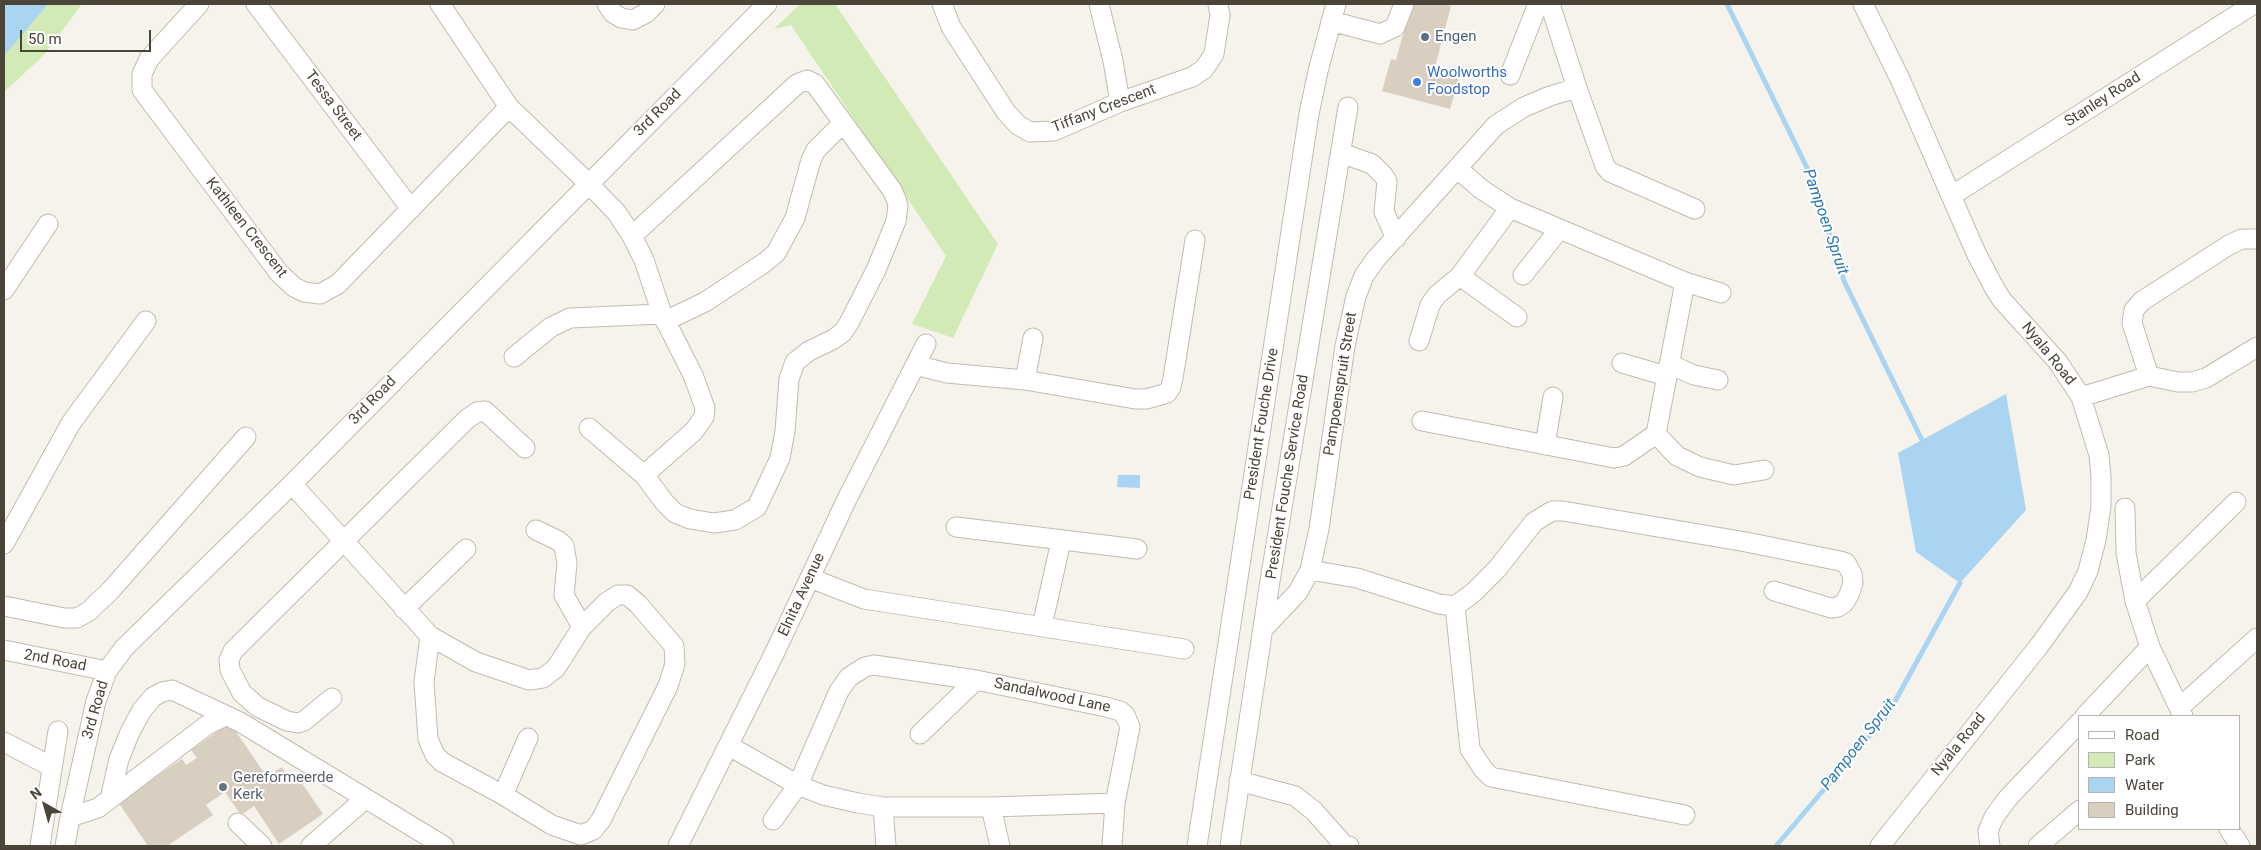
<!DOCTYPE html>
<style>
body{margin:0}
#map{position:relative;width:2261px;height:850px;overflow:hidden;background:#f6f3ec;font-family:Roboto,sans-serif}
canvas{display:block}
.frame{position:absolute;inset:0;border:5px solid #4b4439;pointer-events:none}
.legend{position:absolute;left:2078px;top:715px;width:162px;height:115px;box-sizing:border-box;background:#fff;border:1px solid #b7b4b0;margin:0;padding:6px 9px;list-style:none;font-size:15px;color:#4b4439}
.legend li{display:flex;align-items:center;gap:10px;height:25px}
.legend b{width:25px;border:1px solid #b7b4b0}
.north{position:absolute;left:20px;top:780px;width:50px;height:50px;-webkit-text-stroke:4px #fff;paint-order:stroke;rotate:322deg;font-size:14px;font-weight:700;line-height:20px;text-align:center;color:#4b4439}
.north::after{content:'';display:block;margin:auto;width:18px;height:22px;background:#4b4439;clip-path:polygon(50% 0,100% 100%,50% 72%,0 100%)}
.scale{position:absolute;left:20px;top:30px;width:131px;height:22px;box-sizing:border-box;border:2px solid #4b4439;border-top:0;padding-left:6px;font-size:15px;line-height:18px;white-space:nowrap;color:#4b4439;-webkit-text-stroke:4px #fff;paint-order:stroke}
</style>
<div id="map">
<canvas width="2261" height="850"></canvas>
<div class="frame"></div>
<ul class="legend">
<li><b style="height:6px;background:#fff"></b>Road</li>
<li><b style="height:14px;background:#d2eab5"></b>Park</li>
<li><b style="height:14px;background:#a9d4f2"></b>Water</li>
<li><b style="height:14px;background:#d8cfc1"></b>Building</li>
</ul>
<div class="north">N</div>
<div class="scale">50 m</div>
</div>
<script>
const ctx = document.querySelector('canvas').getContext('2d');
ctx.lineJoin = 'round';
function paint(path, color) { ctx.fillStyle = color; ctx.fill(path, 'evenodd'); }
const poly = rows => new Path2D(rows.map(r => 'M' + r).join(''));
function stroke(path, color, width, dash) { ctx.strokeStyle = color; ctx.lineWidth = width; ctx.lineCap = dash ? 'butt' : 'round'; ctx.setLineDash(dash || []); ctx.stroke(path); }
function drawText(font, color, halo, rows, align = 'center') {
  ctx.font = font + ' Roboto,sans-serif'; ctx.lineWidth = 4; ctx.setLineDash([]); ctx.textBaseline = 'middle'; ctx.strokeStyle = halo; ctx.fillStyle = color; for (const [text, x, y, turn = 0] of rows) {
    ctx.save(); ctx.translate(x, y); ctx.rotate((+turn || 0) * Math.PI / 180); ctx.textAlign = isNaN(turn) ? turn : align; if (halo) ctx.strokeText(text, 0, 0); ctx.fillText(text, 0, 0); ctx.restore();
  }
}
const green = poly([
 [4,4,82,4,44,55,4,92],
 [800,4,835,4,998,244,953,338,912,324,946,256,791,25,774,29]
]);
const water = poly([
 [4,4,48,4,4,56],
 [2006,394,2026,510,1960,583,1916,552,1898,453],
 [1118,475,1140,475,1140,488,1117,487]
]);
const stream = poly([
 [1727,4,1812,178,1844,281,1922,440],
 [1776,846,1888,714,1960,583]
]);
const building = poly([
 [1411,4,1442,4,1451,6,1434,71,1459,78,1450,109,1382,91,1391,59,1396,60],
 [230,723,267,777,282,767,293,783,299,779,323,814,279,844,254,806,241,815,225,792,206,805,213,815,167,846,148,846,118,802,182,759,186,765,197,758,191,750]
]);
const minor = poly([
 [199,4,149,59,142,74,142,90,279,273,294,287,304,292,320,294,338,284,509,107],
 [256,4,411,209],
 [440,4,509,107,588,183,617,213,632,236,644,260,662,314,693,375,705,408,704,417,694,431,644,475,665,503,675,513,690,519,714,523,735,520,757,507,780,458,785,431,789,379,795,362,809,351,834,339,843,332,849,323,876,270,896,221,898,206,896,199,892,190,815,84,807,80,797,84,632,236],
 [607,4,613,13,621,18,633,20,646,13,655,4],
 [942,4,951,27,1006,112,1018,125,1030,132,1054,131,1120,102,1192,77,1204,69,1214,54,1220,15,1218,4],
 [1099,4,1113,61,1120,102],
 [1550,4,1577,88],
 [1863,4,1900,79,1977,255,1995,289,2002,300,2058,362,2081,397,2099,455,2101,477,2101,507,2096,540,2088,571,2078,592,2039,646,1880,846],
 [1331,21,1380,34,1395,27,1404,4],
 [1510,75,1538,4],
 [1341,153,1372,164,1383,175,1387,181,1384,212,1396,238],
 [1458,169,1481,189,1510,208,1685,282,1721,293],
 [1951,196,2254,4],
 [1523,275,1559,230],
 [1460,276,1517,317],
 [4,290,48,224],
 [665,321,705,302,764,263,776,253,795,218,811,160,816,150,843,123],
 [1419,341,1430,305,1437,295,1460,276,1510,208],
 [514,357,551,327,570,318,662,314],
 [1622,363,1666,376],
 [1669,364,1694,375,1718,380],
 [915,365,947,373,1025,380,1135,399,1146,399,1161,395,1167,393,1171,387,1173,378,1195,240],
 [2149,376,2132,323,2134,310,2142,301,2229,245,2242,239,2257,239],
 [1025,380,1033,338],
 [2081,397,2149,376,2178,382,2192,382,2206,378,2257,347],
 [1422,421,1614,458,1624,456,1656,434,1685,282],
 [589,428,644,475],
 [1656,434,1677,456,1700,467,1734,475,1764,470],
 [1545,445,1553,397],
 [292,484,430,636,476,662,529,680,543,678,556,668,582,627,607,602,618,595,627,595,638,604,674,646,675,664,668,686,601,820,593,830,581,835,552,825,503,795,442,762,435,755,428,739,424,682,430,636],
 [2125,508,2126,553,2135,601,2150,647,2183,716],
 [956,527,1137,549],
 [536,530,559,541,564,546,567,563,564,595,582,627],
 [4,544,71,423,146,321],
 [1310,570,1357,578,1439,604,1455,606,1473,593,1497,569,1534,522,1552,511,1563,511,1746,542,1840,561,1846,563,1852,574,1853,583,1849,595,1844,603,1838,607,1831,608,1774,591],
 [810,578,864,599,1184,649],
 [2135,601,2236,502],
 [4,606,64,618,77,618,89,611,110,591,246,437],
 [1455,606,1470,749,1483,769,1491,777,1685,815],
 [404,609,466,549],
 [1042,626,1061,541],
 [1264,628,1298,592,1310,570,1319,529,1345,346,1356,296,1364,276,1375,260,1496,125,1524,107,1550,96,1577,88,1605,166,1610,172,1695,209],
 [4,650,107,671],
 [332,698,304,721,298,723,287,721,258,707,242,693,230,670,229,660,233,651,467,419,477,412,485,411,525,448],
 [2179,708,2257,638],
 [2085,716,2150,647],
 [920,734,976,680],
 [4,742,52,767],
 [729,746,798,785,839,691,849,677,865,667,874,665,976,680,1106,707,1120,711,1125,715,1130,727,1115,803,1112,846],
 [1239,781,1295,796,1314,811,1345,846,1349,846],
 [503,795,528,738],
 [110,799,119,759,130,732,142,710,153,697,162,692,172,690,240,722,444,846],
 [883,807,991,807,1115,803],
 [991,807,1000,846],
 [70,817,98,808,207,725,225,716],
 [773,820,798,785,823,795,858,803,883,807,886,846],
 [238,823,262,846],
 [2229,829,2240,846],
 [40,846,58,731],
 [65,846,70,817,96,701,107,671,124,648,292,484,767,4],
 [311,846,365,799],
 [678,846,775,652,847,499,926,344],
 [1197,846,1309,114,1318,71,1336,4],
 [1230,846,1270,581,1348,107],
 [1990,846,1988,831,1994,817,2008,798,2080,722],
 [2038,846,2080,810]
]);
const markers = [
 [1425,37,5,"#5c6f8a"],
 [1417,82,5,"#3f7fe0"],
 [223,787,5,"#6b7280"]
];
const serviceNames = [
 ["Engen",1435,37]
];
const shopNames = [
 ["Woolworths",1427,73],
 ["Foodstop",1427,90]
];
const streetNames = [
 ["Stanley Road",2103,100,-33],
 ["Tessa Street",333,106,53],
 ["Tiffany Crescent",1104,109,-21],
 ["3rd Road",658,113,-45],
 ["Kathleen Crescent",246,228,52],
 ["Nyala Road",2048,354,51],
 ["Pampoenspruit Street",1341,384,-81],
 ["3rd Road",373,401,-46],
 ["President Fouche Drive",1262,424,-81],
 ["President Fouche Service Road",1288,477,-81],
 ["Elnita Avenue",802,595,-65],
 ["2nd Road",55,661,11],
 ["Sandalwood Lane",1052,696,12],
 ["3rd Road",96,710,-74],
 ["Nyala Road",1959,745,-51]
];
const worshipNames = [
 ["Gereformeerde",233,778],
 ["Kerk",233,795]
];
const waterNames = [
 ["Pampoen Spruit",1825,222,71],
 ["Pampoen Spruit",1859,745,-52]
];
paint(green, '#d2eab5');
paint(water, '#a9d4f2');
stroke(stream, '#a9d4f2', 5);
paint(building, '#d8cfc1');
stroke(minor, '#c2bbae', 21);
stroke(minor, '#fff', 19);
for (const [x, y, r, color] of markers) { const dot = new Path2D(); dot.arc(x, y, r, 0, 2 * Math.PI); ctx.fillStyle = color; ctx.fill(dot); stroke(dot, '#fff', 2); }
drawText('15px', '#4e5e75', '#fff', serviceNames, 'left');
drawText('15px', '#366cbe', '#fff', shopNames, 'left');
drawText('15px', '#4b4439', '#fff', streetNames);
drawText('15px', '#5b616d', '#fff', worshipNames, 'left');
drawText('italic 16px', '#2e7ab2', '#fff', waterNames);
</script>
